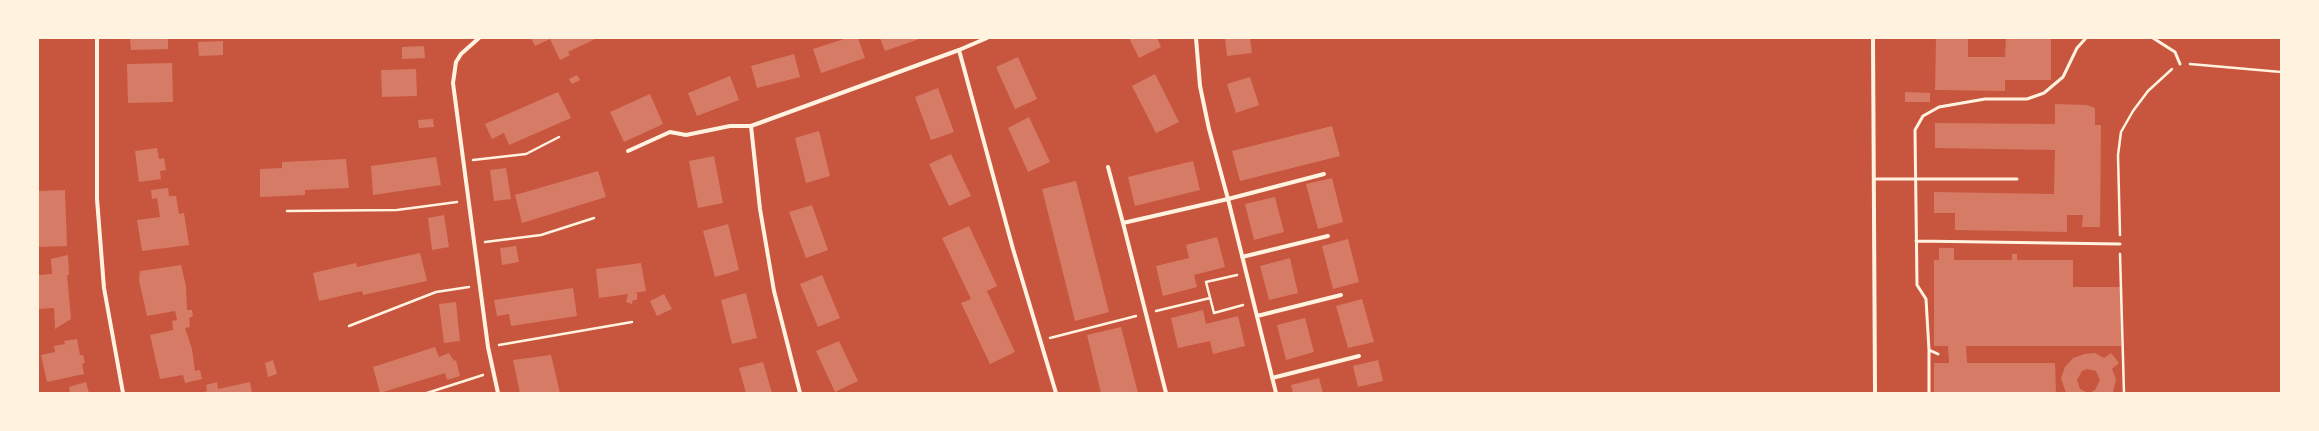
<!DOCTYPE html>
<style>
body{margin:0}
#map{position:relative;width:2319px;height:431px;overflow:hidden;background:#c8553d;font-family:Lora,serif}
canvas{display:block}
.frame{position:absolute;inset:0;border:39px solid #fff3e0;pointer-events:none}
</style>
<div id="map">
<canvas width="2319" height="431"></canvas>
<div class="frame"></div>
</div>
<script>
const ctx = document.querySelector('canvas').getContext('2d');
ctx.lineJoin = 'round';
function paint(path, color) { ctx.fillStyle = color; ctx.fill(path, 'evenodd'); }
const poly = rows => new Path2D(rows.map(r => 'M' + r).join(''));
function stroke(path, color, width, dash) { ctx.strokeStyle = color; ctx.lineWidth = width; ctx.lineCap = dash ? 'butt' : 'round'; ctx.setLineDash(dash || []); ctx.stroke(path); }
const building = poly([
 [130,38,168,38,168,49,131,50],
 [531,38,597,38,568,52,570,55,560,60,550,39,535,46],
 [847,38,858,38,865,58,821,73,813,49],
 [880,38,922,38,885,51],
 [1129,38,1157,38,1161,47,1139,58],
 [1225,38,1250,38,1252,53,1227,56],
 [1936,38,1968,38,1968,57,2005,57,2006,38,2051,38,2051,80,2005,80,2005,91,1935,90],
 [223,41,223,55,199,56,198,42],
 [424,46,425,58,402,59,402,47],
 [794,54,800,77,757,88,751,66],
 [1018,57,1037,99,1015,109,996,67],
 [172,63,173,102,128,103,127,64],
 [416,69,417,96,382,97,381,70],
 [1155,74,1179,122,1156,133,1132,86],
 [577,75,580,80,572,84,569,79],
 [730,76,739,100,697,116,688,93],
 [1250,77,1259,105,1236,113,1227,84],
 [938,88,954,132,931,140,915,97],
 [558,92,571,118,509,145,504,133,492,139,485,124],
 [1905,92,1930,93,1930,102,1905,102],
 [650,94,663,124,624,142,610,112],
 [2055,104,2087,105,2095,108,2095,125,2101,125,2100,227,2082,227,2083,215,2067,215,2067,232,1955,230,1955,213,1934,213,1934,192,2054,194,2055,150,1935,148,1935,123,2055,124],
 [1029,117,1050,162,1028,172,1008,128],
 [433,119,434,127,419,128,418,120],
 [1332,126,1340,156,1240,181,1232,151],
 [819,131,830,176,806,183,795,138],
 [157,148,159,159,164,158,166,170,160,171,161,179,139,182,135,151],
 [951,154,971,196,949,206,929,164],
 [714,156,723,203,698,208,689,161],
 [436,157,441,185,373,195,371,166],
 [346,159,349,188,305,190,305,195,260,197,260,169,282,168,282,162],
 [1193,161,1200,190,1135,206,1128,177],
 [506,168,511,199,494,201,490,170],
 [598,171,606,197,522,223,515,195],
 [1332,178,1343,222,1318,229,1306,184],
 [1076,181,1109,312,1075,321,1042,189],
 [168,188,169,196,176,196,179,214,184,213,189,245,142,251,137,220,160,217,157,198,152,199,151,190],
 [65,190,67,246,38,247,38,191],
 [1275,197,1284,232,1254,240,1245,204],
 [812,205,828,250,806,258,789,212],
 [444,215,449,247,432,250,428,218],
 [728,224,739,270,715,277,703,231],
 [969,226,997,286,987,291,1015,352,990,364,961,303,971,299,942,238],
 [1217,237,1225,267,1194,275,1197,287,1163,296,1156,266,1189,258,1186,245],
 [1348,239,1359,282,1333,289,1322,246],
 [516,246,519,262,502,265,500,248],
 [1939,248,1954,248,1954,260,2012,260,2012,254,2017,254,2017,260,2073,260,2073,287,2121,287,2121,346,1966,346,1967,363,2055,363,2056,393,1934,393,1934,363,1949,363,1948,346,1934,346,1934,260,1939,260],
 [420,253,427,281,363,295,362,291,319,301,313,273,356,263,357,267],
 [68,255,69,275,67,275,71,319,55,329,54,308,38,309,38,275,52,274,51,259],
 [1290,258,1298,293,1269,300,1260,266],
 [641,263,646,291,633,293,637,293,637,300,633,300,632,304,626,302,628,294,599,298,596,269],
 [181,265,186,286,187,310,192,310,193,316,189,318,190,327,185,328,192,349,195,371,200,370,202,379,185,383,183,375,160,379,150,335,173,330,172,321,177,320,175,311,147,316,139,280,140,271],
 [822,275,840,318,818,327,800,284],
 [573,288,577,316,511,326,509,314,497,316,494,300],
 [746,293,757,338,732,344,721,300],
 [664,294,672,309,657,316,650,301],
 [1362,299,1374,342,1348,348,1336,306],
 [456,302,460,341,444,343,439,304],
 [1203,310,1206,324,1238,316,1245,346,1213,354,1210,341,1178,348,1171,318],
 [1305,318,1314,352,1286,360,1277,325],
 [1121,327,1138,393,1101,393,1087,335],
 [77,339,80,355,83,355,85,363,82,364,84,374,47,382,41,355,55,352,54,346,65,344,64,341],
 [839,341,858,381,835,392,816,351],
 [435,347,439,357,449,353,454,361,456,360,460,376,447,380,445,373,380,393,373,367],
 [2095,353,2104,358,2111,353,2119,363,2112,369,2116,379,2113,392,2089,393,2095,390,2100,380,2096,371,2087,369,2082,371,2077,380,2080,389,2088,393,2066,393,2061,378,2065,367,2073,358,2085,354],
 [551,355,560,393,520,393,513,360],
 [273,360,277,374,268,377,265,363],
 [1378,360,1383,381,1358,387,1353,366],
 [763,362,772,393,746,393,739,368],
 [1319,378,1323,393,1293,393,1291,385],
 [86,382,89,393,70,393,69,387],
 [217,382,218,389,250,382,252,393,202,393,207,391,206,385]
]);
const path = poly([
 [2190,64,2281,72],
 [473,160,526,154,559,137],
 [287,211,397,210,457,202],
 [2120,235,2118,155,2121,132,2133,111,2148,91,2172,69],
 [485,242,541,235,594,218],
 [2120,254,2124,393],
 [1237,275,1206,282,1214,313,1243,305],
 [1156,311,1210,298],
 [349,326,436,292,469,287],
 [1050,338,1136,316],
 [499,345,632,322],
 [427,393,483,375]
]);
const service = poly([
 [2153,38,2175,52,2180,64],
 [1874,179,2017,179],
 [1916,241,2120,244],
 [1929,350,1929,393],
 [1938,354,1929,350,1926,299,1917,285,1915,130,1923,116,1939,107,1985,99,2027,99,2044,93,2063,77,2077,48,2086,38]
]);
const minor = poly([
 [97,38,97,199,104,288,123,393],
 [479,38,461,54,456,62,453,83,488,347,498,393],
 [1196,38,1200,86,1209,129,1228,199,1324,174],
 [1873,38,1875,393],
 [959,50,1013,249,1056,393],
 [628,151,670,132,686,135,730,126,751,126],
 [1108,167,1123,223],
 [1242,257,1328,236],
 [1257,316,1341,295],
 [1272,378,1359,356],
 [800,393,774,291,760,209,751,126,959,50,987,38],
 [1166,393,1123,223,1228,199,1276,393]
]);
paint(building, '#d67c66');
stroke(path, '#fff3e0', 2.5);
stroke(service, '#fff3e0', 3);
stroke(minor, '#fff3e0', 4);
</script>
